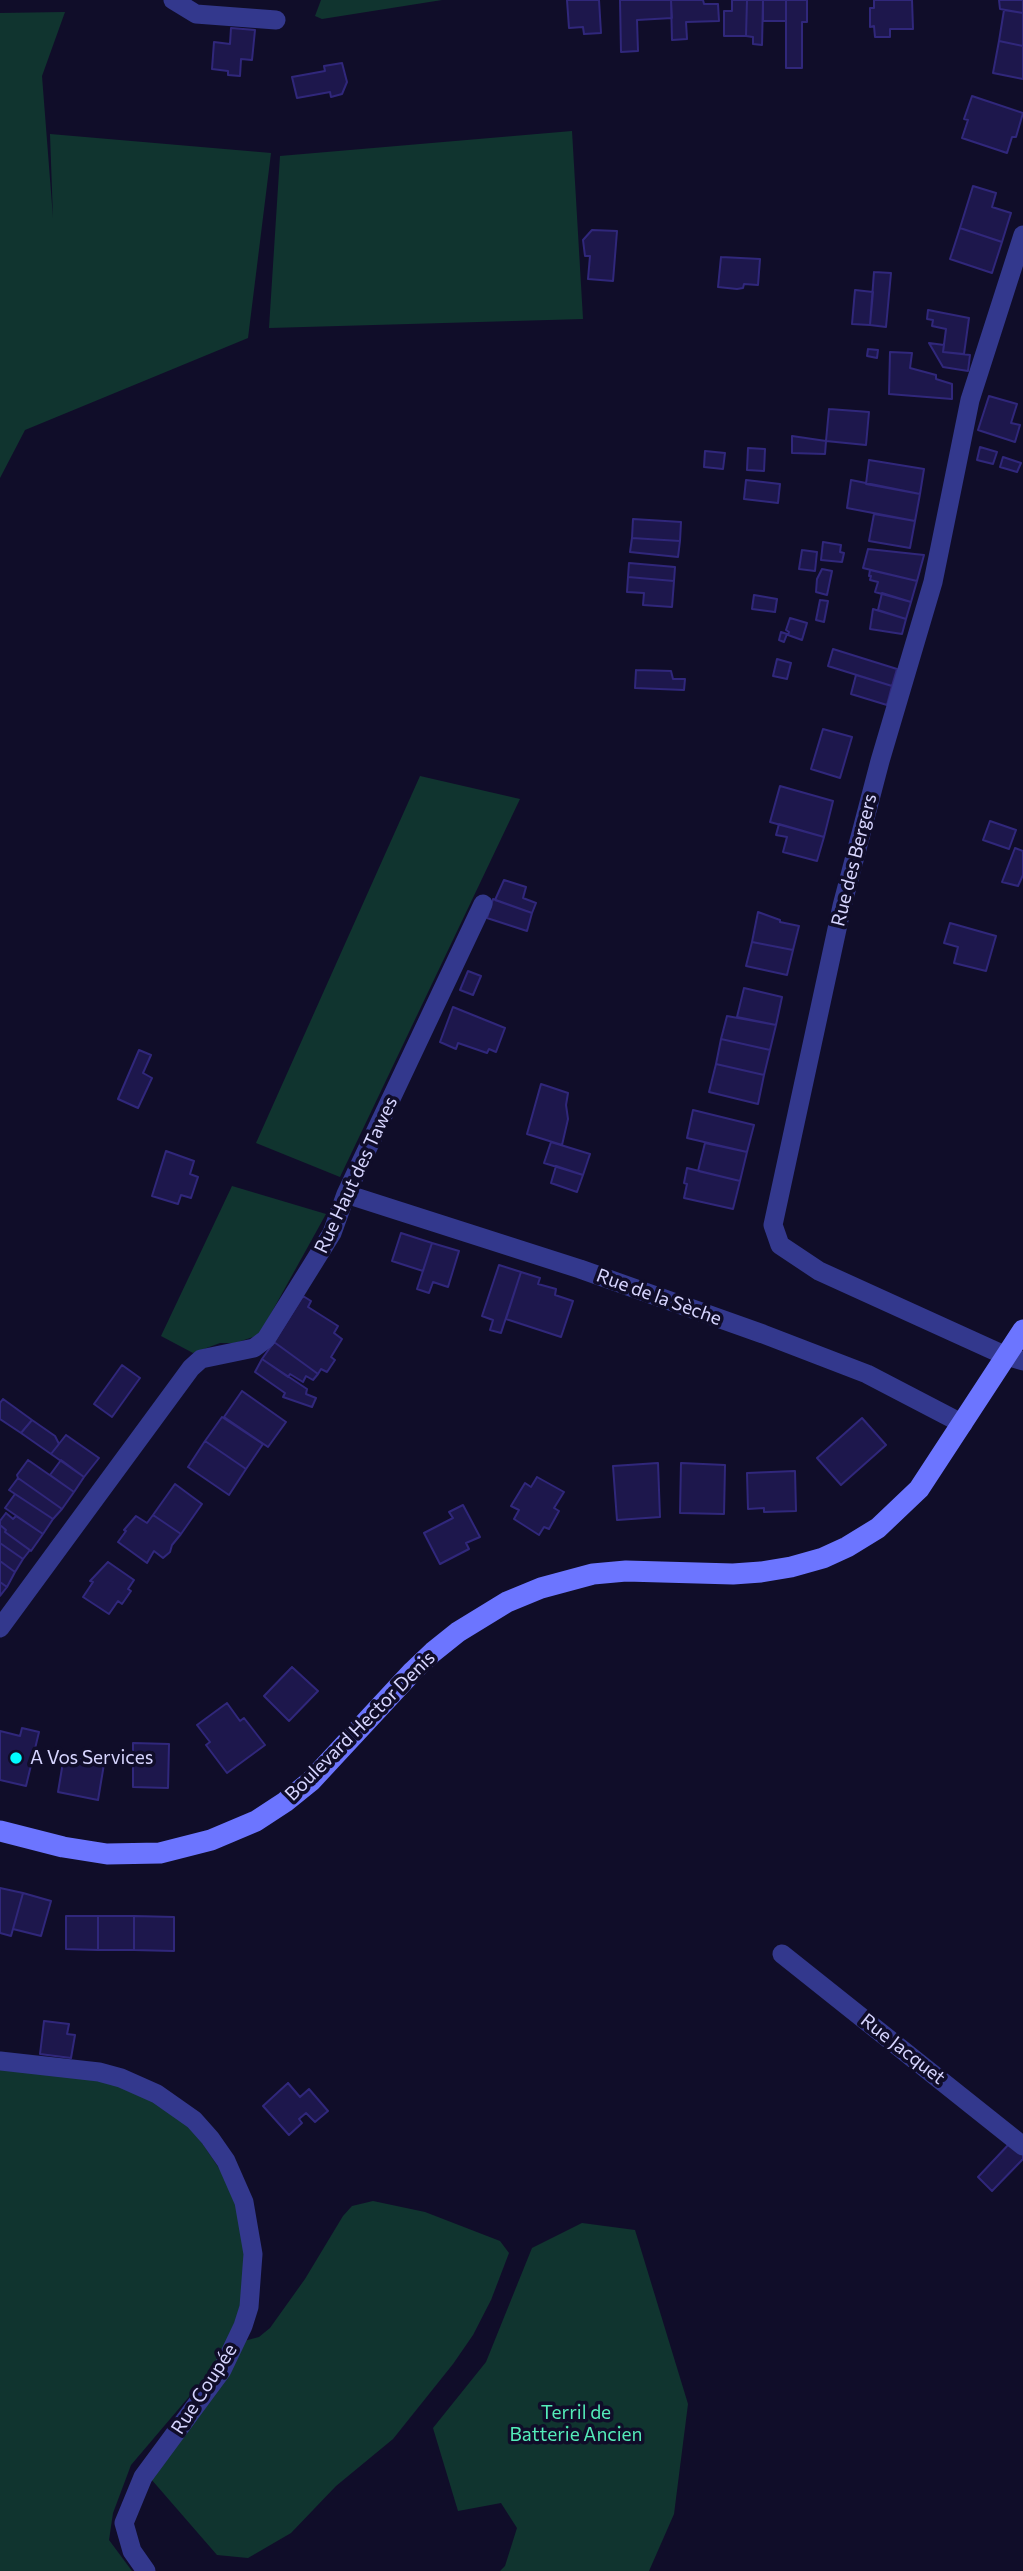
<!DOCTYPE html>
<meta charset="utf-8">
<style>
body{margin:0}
canvas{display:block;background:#100d29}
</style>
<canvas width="1023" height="2571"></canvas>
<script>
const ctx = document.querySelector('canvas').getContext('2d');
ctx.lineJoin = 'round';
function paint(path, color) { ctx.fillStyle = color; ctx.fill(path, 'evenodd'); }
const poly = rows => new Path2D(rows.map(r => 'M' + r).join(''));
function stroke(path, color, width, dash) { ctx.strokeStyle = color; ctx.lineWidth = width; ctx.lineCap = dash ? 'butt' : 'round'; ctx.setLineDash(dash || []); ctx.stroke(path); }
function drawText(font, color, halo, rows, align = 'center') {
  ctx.font = font + ' Commissioner,sans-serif'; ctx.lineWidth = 7; ctx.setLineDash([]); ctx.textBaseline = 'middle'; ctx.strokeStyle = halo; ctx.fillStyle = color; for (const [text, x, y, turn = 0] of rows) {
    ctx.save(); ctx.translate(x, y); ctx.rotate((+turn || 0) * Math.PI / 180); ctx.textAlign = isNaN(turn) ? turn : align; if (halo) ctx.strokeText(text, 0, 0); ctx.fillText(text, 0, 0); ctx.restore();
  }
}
const green = poly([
 [321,0,442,0,322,19,315,16],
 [65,12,42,76,53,218,50,134,271,153,248,338,25,430,0,478,0,13],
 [572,131,583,319,269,328,280,156],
 [420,776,520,799,340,1177,256,1143],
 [232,1186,326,1214,259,1335,235,1343,220,1343,193,1353,161,1336],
 [0,2067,102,2080,151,2098,192,2128,231,2186,246,2246,245,2288,229,2345,210,2372,131,2465,113,2513,109,2540,132,2571,0,2571],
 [373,2201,425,2212,500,2241,509,2253,491,2300,473,2335,453,2364,393,2439,336,2486,291,2533,248,2558,217,2555,151,2479,244,2341,259,2337,270,2328,305,2279,343,2216,352,2206],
 [582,2223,635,2230,688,2404,674,2514,649,2571,500,2571,505,2566,517,2528,501,2503,458,2511,433,2428,486,2362,532,2248]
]);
const building = poly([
 [567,0,599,0,601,33,584,34,583,27,569,28,567,0],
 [620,0,671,0,672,18,637,20,638,51,621,52,620,0],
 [671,0,703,0,704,4,718,4,719,21,686,22,687,39,672,40,671,0],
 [732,0,747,0,746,36,724,36,724,11,732,11,732,0],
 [747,0,763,0,762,45,753,44,753,37,746,36,747,0],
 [763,0,786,0,786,21,763,21,763,0],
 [786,0,807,0,807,22,802,22,802,68,786,68,786,0],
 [874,0,912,0,913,29,890,29,890,37,875,37,874,26,870,27,870,8,874,8,874,0],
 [999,0,1023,0,1023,13,1000,9,999,0],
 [1004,10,1023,13,1023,46,999,41,1004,10],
 [231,28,255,30,252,60,241,59,240,76,228,75,228,71,212,69,214,42,230,44,231,28],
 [999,41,1023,46,1023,79,993,73,999,41],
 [342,63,347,82,342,94,331,97,330,92,297,98,292,77,325,71,324,66,342,63],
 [972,96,1023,113,1016,137,1012,137,1007,153,962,138,968,120,964,119,972,96],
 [973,186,996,193,992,207,1011,213,1002,242,960,228,973,186],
 [960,228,1002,242,992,273,950,259,960,228],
 [592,230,617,231,613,281,588,279,590,256,585,256,583,240,592,230],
 [721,257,760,259,758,285,744,284,743,288,737,289,718,287,721,257],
 [874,272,891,273,886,327,870,325,874,272],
 [855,290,873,292,870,325,852,324,855,290],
 [928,310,969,318,964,354,943,352,946,329,932,326,933,320,927,319,928,310],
 [929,343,944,345,943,352,970,355,968,371,943,367,929,343],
 [868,349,878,350,877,358,867,356,868,349],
 [890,352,912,353,910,368,936,375,936,379,952,384,952,399,889,394,890,352],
 [989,396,1017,404,1011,423,1020,425,1015,442,978,430,989,396],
 [829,409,869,412,866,445,826,441,829,409],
 [792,436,826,441,825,454,792,453,792,436],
 [980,447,997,452,993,464,977,460,980,447],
 [748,448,765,449,764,471,747,470,748,448],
 [705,451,725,453,723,469,704,467,705,451],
 [1003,457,1021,463,1017,472,1000,467,1003,457],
 [869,460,924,469,920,494,866,484,869,460],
 [746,480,780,484,778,503,744,499,746,480],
 [851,480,920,494,915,521,847,508,851,480],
 [874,514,915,521,910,548,869,541,874,514],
 [633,519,681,522,680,541,632,538,633,519],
 [632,538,680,541,678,557,630,552,632,538],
 [823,542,841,545,840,552,844,553,842,562,821,560,823,542],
 [868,549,924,555,917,581,863,568,868,549],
 [802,550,817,552,815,571,799,569,802,550],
 [629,563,675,567,674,581,628,577,629,563],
 [822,569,832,571,827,595,816,592,817,579,822,569],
 [870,570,917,581,911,602,875,592,878,582,870,580,871,576,869,576,870,570],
 [628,577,674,581,672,607,643,605,644,593,627,592,628,577],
 [882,593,911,602,906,619,878,610,882,593],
 [754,595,777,599,775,612,752,609,754,595],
 [820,600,828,601,824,622,816,620,820,600],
 [873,609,906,619,902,634,870,629,873,609],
 [790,618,807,623,802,640,788,635,789,632,786,630,790,618],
 [781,632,787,634,784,642,779,640,781,632],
 [833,649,897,669,892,686,828,666,833,649],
 [777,659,791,663,787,679,773,676,777,659],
 [636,670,671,671,673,679,685,679,684,690,635,688,636,670],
 [856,675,892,686,887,705,851,694,856,675],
 [823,729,852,737,840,778,811,769,823,729],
 [780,786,833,801,824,837,770,822,780,786],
 [990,821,1016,830,1009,849,983,840,990,821],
 [779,824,824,837,817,861,783,852,787,837,776,835,779,824],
 [1015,848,1023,851,1023,875,1018,886,1002,882,1015,848],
 [504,880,526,887,523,898,536,903,532,913,495,900,504,880],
 [493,899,532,913,527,931,487,918,493,899],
 [758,912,780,920,780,922,799,926,793,950,752,942,758,912],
 [950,923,996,936,986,971,954,963,958,947,944,943,950,923],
 [752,942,793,950,787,975,746,966,752,942],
 [468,971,481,976,473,995,460,990,468,971],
 [744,988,782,997,776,1025,737,1017,744,988],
 [453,1007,505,1028,496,1052,489,1049,487,1053,458,1043,456,1049,440,1042,453,1007],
 [727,1016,776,1025,770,1050,721,1039,727,1016],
 [721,1039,770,1050,764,1075,716,1064,721,1039],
 [139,1050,151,1055,143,1073,152,1078,138,1108,118,1099,139,1050],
 [716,1064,764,1075,758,1104,709,1092,716,1064],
 [541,1084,568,1093,566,1105,568,1119,562,1145,527,1134,541,1084],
 [693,1110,754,1125,747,1152,687,1138,693,1110],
 [551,1142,590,1154,583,1175,544,1163,551,1142],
 [705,1143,747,1152,740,1181,698,1171,705,1143],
 [166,1151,194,1161,190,1174,198,1177,191,1198,181,1195,178,1204,152,1196,166,1151],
 [556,1166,583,1175,577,1192,551,1183,556,1166],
 [687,1168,740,1181,733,1209,684,1198,687,1184,684,1183,687,1168],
 [401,1233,432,1243,423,1271,392,1261,401,1233],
 [432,1243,459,1251,448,1287,433,1282,429,1293,417,1289,432,1243],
 [499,1265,521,1272,501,1333,490,1330,493,1320,482,1316,499,1265],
 [521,1272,540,1278,538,1284,556,1289,555,1295,573,1301,561,1337,506,1319,521,1272],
 [303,1296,311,1301,308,1307,338,1326,334,1333,342,1339,331,1357,335,1360,327,1372,321,1369,318,1374,274,1342,303,1296],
 [274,1342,318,1374,313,1380,306,1376,303,1382,290,1374,288,1377,262,1359,274,1342],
 [262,1359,307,1389,306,1394,316,1398,312,1407,283,1397,285,1393,255,1372,262,1359],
 [122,1365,140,1378,112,1417,94,1404,122,1365],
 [242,1391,286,1422,268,1447,224,1417,242,1391],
 [3,1399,32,1420,21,1433,0,1419,0,1403,3,1399],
 [222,1417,263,1444,246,1469,205,1441,222,1417],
 [862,1418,886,1445,841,1485,817,1458,862,1418],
 [32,1420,55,1436,59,1444,51,1454,21,1433,32,1420],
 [66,1435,99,1458,84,1477,51,1454,66,1435],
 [205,1441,246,1469,229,1495,188,1467,205,1441],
 [28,1460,74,1492,62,1509,18,1478,17,1475,28,1460],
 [61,1460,84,1477,74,1492,50,1475,61,1460],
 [658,1463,660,1517,617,1520,613,1466,658,1463],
 [681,1463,725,1465,724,1514,680,1513,681,1463],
 [795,1471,796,1511,764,1512,764,1508,748,1509,747,1473,795,1471],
 [537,1477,564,1492,554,1508,559,1511,549,1529,544,1527,539,1535,514,1519,519,1510,511,1506,525,1483,531,1487,537,1477],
 [18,1478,62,1509,53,1519,9,1490,18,1478],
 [175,1484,202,1504,181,1534,153,1515,175,1484],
 [15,1494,53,1519,43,1534,5,1508,15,1494],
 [463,1505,480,1537,466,1543,469,1549,440,1564,424,1533,453,1518,449,1512,463,1505],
 [6,1513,13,1519,16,1516,43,1534,31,1551,5,1532,6,1530,0,1525,0,1521,6,1513],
 [153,1515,181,1534,172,1545,170,1552,163,1558,154,1551,147,1563,118,1542,126,1531,124,1530,136,1516,147,1523,153,1515],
 [0,1525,6,1530,5,1532,30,1550,23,1559,0,1543,0,1525],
 [0,1543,23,1559,15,1572,0,1561,0,1543],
 [0,1561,15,1572,7,1587,0,1582,0,1561],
 [108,1562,134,1580,128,1589,131,1591,122,1604,118,1601,109,1614,83,1597,93,1582,90,1581,108,1562],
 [0,1582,7,1587,0,1596,0,1582],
 [292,1667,318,1691,289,1721,264,1696,292,1667],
 [227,1703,240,1721,244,1718,265,1745,227,1773,206,1745,210,1742,197,1725,227,1703],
 [22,1728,39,1732,26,1786,0,1780,0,1731,20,1736,22,1728],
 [133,1743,169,1744,168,1788,133,1787,133,1743],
 [64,1756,104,1764,98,1800,58,1792,64,1756],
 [0,1888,23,1893,11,1936,0,1933,0,1888],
 [23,1893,51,1901,41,1936,13,1929,23,1893],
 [66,1916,98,1916,98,1950,66,1949,66,1916],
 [98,1916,134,1916,134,1950,98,1950,98,1916],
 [134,1916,174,1917,174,1951,134,1950,134,1916],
 [44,2021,69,2024,67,2034,75,2035,71,2058,40,2054,44,2021],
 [288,2083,300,2097,309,2089,328,2111,315,2122,306,2113,299,2119,302,2123,289,2135,263,2106,288,2083],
 [1010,2143,1023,2154,1023,2159,992,2191,978,2177,1010,2143]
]);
const street = poly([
 [173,0,196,14,276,20],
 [1023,235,970,400,933,582,880,761,842,906,773,1225,780,1245,819,1271,1006,1356,1023,1361],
 [346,1194,580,1269,763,1334,867,1374,963,1424],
 [0,1628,191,1368,201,1359,254,1348,266,1339,332,1233,346,1194,483,904],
 [782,1954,1023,2146],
 [0,2061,99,2072,121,2078,157,2094,194,2120,210,2138,226,2161,244,2202,253,2254,249,2307,243,2326,222,2370,143,2477,124,2523,132,2551,146,2571]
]);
const secondary = poly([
 [0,1831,63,1847,107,1854,160,1853,211,1840,256,1821,285,1802,311,1781,413,1671,433,1652,458,1632,507,1602,541,1588,593,1574,626,1571,733,1574,761,1572,791,1567,823,1558,847,1547,878,1528,919,1489,1023,1330]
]);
const markers = [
 [16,1758,7,"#01fbff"]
];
const streetNames = [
 ["Rue des Bergers",854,860,-76],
 ["Rue Haut des Tawes",356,1175,-65],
 ["Rue de la Sèche",659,1297,20],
 ["Boulevard Hector Denis",360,1726,-45],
 ["Rue Jacquet",903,2049,38],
 ["Rue Coupée",204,2389,-57]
];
const poiNames = [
 ["A Vos Services",30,1758]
];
const parkNames = [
 ["Terril de",576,2413],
 ["Batterie Ancien",576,2435]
];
paint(green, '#10342f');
paint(building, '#1d174c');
stroke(building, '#30277b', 2);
stroke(street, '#33388d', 19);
stroke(secondary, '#6c75ff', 21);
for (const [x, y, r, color] of markers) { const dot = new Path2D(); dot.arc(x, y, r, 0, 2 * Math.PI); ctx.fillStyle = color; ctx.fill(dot); stroke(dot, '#100d29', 2.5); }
drawText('19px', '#d7d5ff', '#100d29', streetNames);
drawText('19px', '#d7d5ff', '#100d29', poiNames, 'left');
drawText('19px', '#54ecb9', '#100d29', parkNames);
</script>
